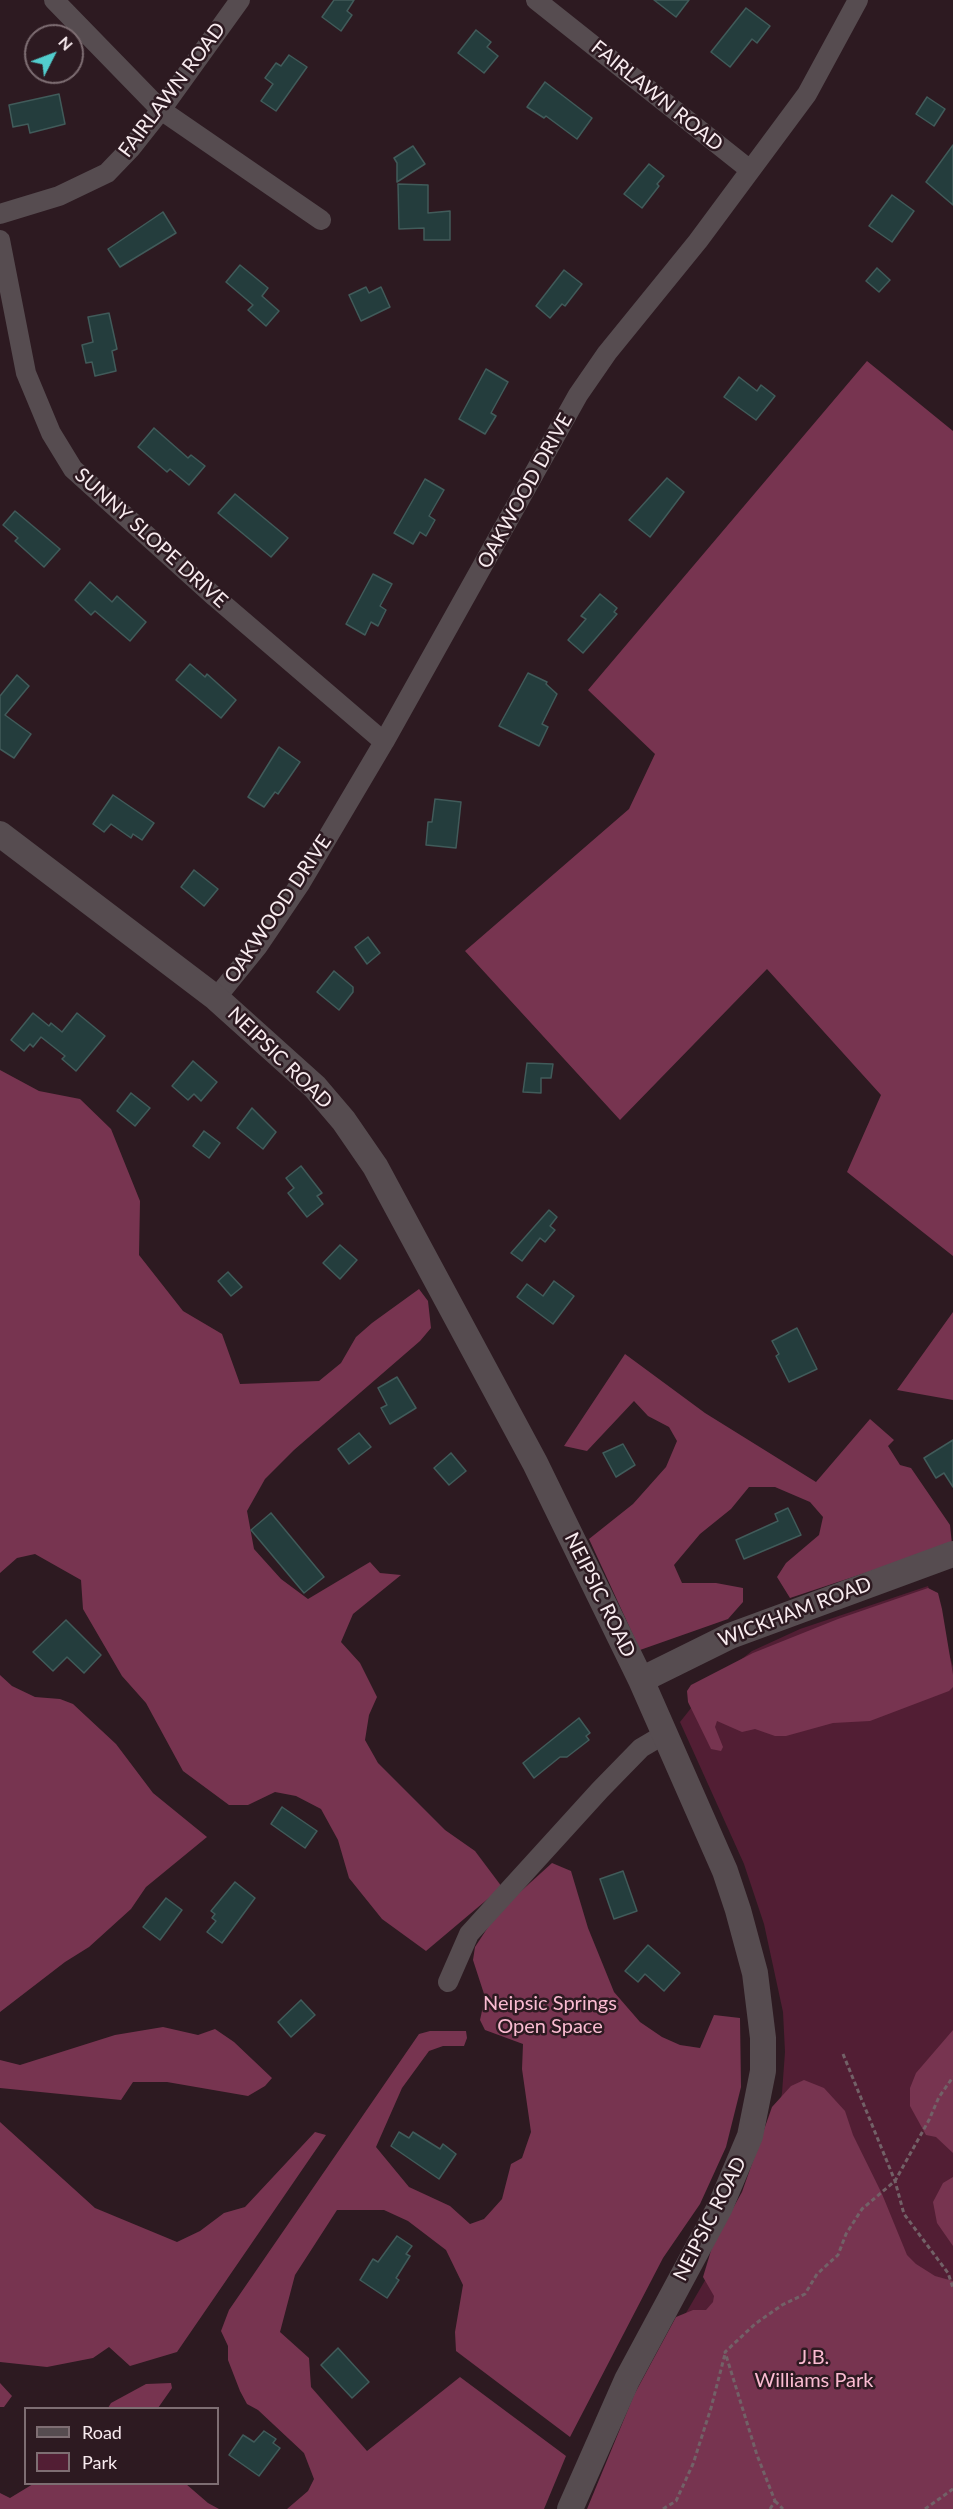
<!DOCTYPE html>
<style>
body{margin:0}
#map{position:relative;width:953px;height:2509px;overflow:hidden;background:#2d1a21;font-family:Lato,sans-serif}
canvas{display:block}
.legend{position:absolute;left:24px;top:2407px;width:195px;height:78px;box-sizing:border-box;background:#2d1a21;border:2px solid #7e6e73;margin:0;padding:8px 10px;list-style:none;font-size:18px;color:#f8ebef}
.legend li{display:flex;align-items:center;gap:12px;height:30px}
.legend b{width:30px;border:2px solid #7e6e73}
.north{position:absolute;left:24px;top:24px;width:60px;height:60px;box-sizing:border-box;background:#2d1a21;border:2px solid #7e6e73;border-radius:50%;rotate:48deg;font-size:16px;font-weight:700;line-height:24px;text-align:center;color:#f8ebef}
.north::after{content:'';display:block;margin:auto;width:21px;height:27px;background:#52cdcd;clip-path:polygon(50% 0,100% 100%,50% 72%,0 100%)}
</style>
<div id="map">
<canvas width="953" height="2509"></canvas>
<ul class="legend">
<li><b style="height:8px;background:#564c50"></b>Road</li>
<li><b style="height:16px;background:#521e34"></b>Park</li>
</ul>
<div class="north">N</div>
</div>
<script>
const ctx = document.querySelector('canvas').getContext('2d');
ctx.lineJoin = 'round';
function paint(path, color) { ctx.fillStyle = color; ctx.fill(path, 'evenodd'); }
const poly = rows => new Path2D(rows.map(r => 'M' + r).join(''));
function stroke(path, color, width, dash) { ctx.strokeStyle = color; ctx.lineWidth = width; ctx.lineCap = dash ? 'butt' : 'round'; ctx.setLineDash(dash || []); ctx.stroke(path); }
function drawText(font, color, halo, rows, align = 'center') {
  ctx.font = font + ' Lato,sans-serif'; ctx.lineWidth = 5; ctx.setLineDash([]); ctx.textBaseline = 'middle'; ctx.strokeStyle = halo; ctx.fillStyle = color; for (const [text, x, y, turn = 0] of rows) {
    ctx.save(); ctx.translate(x, y); ctx.rotate((+turn || 0) * Math.PI / 180); ctx.textAlign = isNaN(turn) ? turn : align; if (halo) ctx.strokeText(text, 0, 0); ctx.fillText(text, 0, 0); ctx.restore();
  }
}
const green = poly([
 [928,1586,953,1667,953,2509,594,2509,665,2349,721,2253,774,2133,782,2093,785,2052,783,2012,764,1924,744,1864,680,1722,711,1683,752,1651,800,1629]
]);
const forest = poly([
 [867,361,953,431,953,1256,847,1172,881,1095,767,969,620,1120,465,951,629,809,655,754,588,690],
 [0,1070,39,1091,80,1099,111,1129,140,1201,139,1255,183,1311,222,1334,240,1384,319,1381,341,1363,356,1337,372,1323,419,1289,428,1301,431,1328,420,1341,294,1450,265,1479,247,1511,254,1549,281,1579,308,1599,370,1562,380,1573,401,1575,353,1614,341,1642,360,1663,377,1697,369,1715,365,1740,378,1763,445,1830,475,1851,502,1887,426,1951,382,1919,349,1878,338,1840,321,1809,296,1796,275,1792,248,1805,229,1805,183,1771,146,1703,122,1676,83,1609,81,1580,35,1554,17,1558,0,1573],
 [953,1312,953,1400,897,1390],
 [625,1354,705,1413,816,1482,870,1419,894,1440,888,1446,900,1465,911,1468,950,1525,952,1544,790,1598,777,1577,786,1563,819,1535,823,1517,810,1502,775,1487,749,1487,731,1509,700,1534,674,1565,682,1583,716,1583,743,1588,743,1602,728,1619,640,1650,589,1539,633,1504,666,1467,677,1441,669,1427,648,1416,634,1401,587,1451,564,1446],
 [928,1588,938,1593,942,1609,953,1675,953,1687,949,1691,870,1721,833,1723,786,1736,775,1736,755,1729,742,1732,717,1721,715,1727,723,1747,721,1751,711,1749,688,1702,687,1691,691,1685,753,1653,838,1619],
 [0,1675,12,1686,35,1697,60,1699,73,1704,116,1744,153,1793,207,1837,146,1887,131,1909,89,1947,65,1962,0,2012],
 [552,1863,571,1871,588,1928,614,1992,640,2022,662,2037,680,2045,700,2048,714,2015,740,2018,741,2087,726,2147,700,2204,663,2258,570,2437,456,2351,455,2332,463,2285,446,2250,408,2221,384,2210,337,2210,295,2275,280,2332,309,2358,311,2387,367,2451,460,2377,566,2456,544,2509,287,2509,308,2491,314,2479,304,2453,258,2410,247,2404,240,2391,228,2360,228,2346,221,2331,229,2310,419,2034,430,2031,466,2031,467,2038,464,2046,443,2046,429,2051,402,2088,376,2147,409,2187,450,2206,470,2224,484,2219,502,2199,511,2164,522,2158,531,2132,522,2069,523,2044,485,2030,480,2020,485,1997,473,1960,475,1947,498,1912],
 [163,2027,198,2035,215,2029,234,2042,272,2078,265,2086,248,2096,167,2082,133,2082,121,2100,0,2088,0,2060,20,2065,115,2035],
 [953,2030,953,2153,936,2137,926,2135,910,2106,910,2088,916,2073],
 [804,2080,824,2088,845,2111,853,2135,882,2194,907,2255,916,2264,935,2276,953,2281,953,2509,587,2509,634,2395,676,2317,693,2310,706,2310,713,2302,714,2296,703,2277,713,2244,742,2192,772,2107,791,2086],
 [0,2122,95,2208,177,2242,200,2231,224,2213,245,2207,315,2132,326,2135,177,2352,130,2366,109,2347,93,2358,47,2367,0,2362],
 [953,2177,953,2246,937,2223,933,2202,943,2183],
 [0,2383,12,2396,4,2407,0,2407],
 [171,2383,172,2388,158,2408,108,2408,111,2403,146,2384],
 [33,2484,186,2484,208,2503,219,2509,0,2509,0,2493,10,2498]
]);
const building = poly([
 [334,0,354,0,347,11,352,15,341,31,322,17,334,0],
 [654,0,689,0,676,17,654,0],
 [746,8,770,26,757,43,752,39,730,67,711,52,746,8],
 [476,30,491,42,487,47,498,56,484,73,458,53,476,30],
 [289,55,307,67,276,111,261,101,273,84,265,78,276,63,281,66,289,55],
 [545,82,592,118,577,139,546,116,544,118,527,107,545,82],
 [59,94,65,124,30,133,28,124,13,127,9,105,59,94],
 [927,97,945,109,934,126,916,114,927,97],
 [953,145,953,205,926,182,953,145],
 [413,146,425,164,397,182,397,163,394,158,413,146],
 [649,164,664,176,657,184,659,186,642,208,624,194,649,164],
 [398,184,428,185,428,213,450,211,450,240,424,240,424,228,399,229,398,184],
 [892,195,914,211,892,242,869,226,892,195],
 [163,212,176,233,120,267,108,249,163,212],
 [240,265,268,288,262,296,279,311,266,326,248,310,253,305,226,282,240,265],
 [877,268,890,280,879,292,866,281,877,268],
 [564,270,582,284,565,306,562,304,550,318,536,306,564,270],
 [366,287,369,293,381,287,390,307,361,321,349,295,366,287],
 [109,313,117,349,112,351,116,371,95,376,92,362,86,363,82,345,93,342,88,317,109,313],
 [486,369,508,382,491,413,496,416,485,434,459,419,486,369],
 [739,377,757,391,761,385,775,396,756,420,724,397,739,377],
 [154,428,188,458,191,455,205,466,189,485,170,469,167,472,138,447,154,428],
 [667,478,684,492,650,537,629,520,667,478],
 [425,479,444,490,429,516,435,520,426,536,420,532,413,544,394,533,425,479],
 [235,494,288,538,271,557,218,513,235,494],
 [15,511,60,549,44,567,15,541,18,538,3,525,15,511],
 [373,574,392,584,380,606,386,610,378,626,371,622,365,635,346,624,373,574],
 [90,582,112,602,117,596,146,622,130,641,95,611,91,615,75,600,90,582],
 [600,594,617,608,614,612,617,614,583,653,568,640,586,619,581,616,600,594],
 [190,664,205,677,207,674,236,700,221,718,176,680,190,664],
 [528,673,547,682,546,684,557,694,542,724,548,727,539,746,499,726,528,673],
 [17,675,29,686,5,715,31,734,14,758,0,749,0,696,17,675],
 [279,747,300,762,278,794,275,792,264,807,248,797,279,747],
 [113,795,154,823,142,840,133,834,131,838,111,824,104,832,93,824,113,795],
 [435,799,461,802,456,848,426,845,428,822,432,822,435,799],
 [194,870,218,889,204,906,181,887,194,870],
 [368,937,380,953,367,964,355,947,368,937],
 [334,971,353,987,353,992,339,1010,317,992,334,971],
 [33,1013,49,1026,51,1023,62,1032,77,1013,105,1036,76,1071,62,1059,65,1056,41,1037,33,1047,30,1044,24,1051,11,1040,33,1013],
 [193,1061,217,1082,201,1101,194,1094,188,1100,172,1086,193,1061],
 [527,1063,553,1064,551,1078,541,1078,541,1093,523,1092,527,1063],
 [131,1093,150,1108,135,1126,117,1111,131,1093],
 [252,1108,276,1132,263,1149,237,1128,252,1108],
 [204,1131,220,1143,209,1158,193,1146,204,1131],
 [301,1166,322,1193,317,1196,323,1204,307,1217,288,1193,294,1188,286,1178,301,1166],
 [549,1210,557,1217,550,1226,555,1230,545,1242,540,1238,522,1261,511,1253,549,1210],
 [340,1245,357,1260,340,1279,323,1263,340,1245],
 [228,1272,242,1287,231,1296,218,1281,228,1272],
 [554,1281,574,1296,553,1324,517,1297,527,1284,543,1296,554,1281],
 [797,1328,817,1369,789,1382,776,1356,779,1354,772,1341,797,1328],
 [397,1377,416,1408,390,1424,381,1408,387,1405,378,1388,397,1377],
 [359,1433,371,1447,349,1464,338,1449,359,1433],
 [953,1440,953,1487,944,1473,936,1478,924,1458,953,1440],
 [623,1444,635,1465,616,1477,603,1453,623,1444],
 [451,1453,466,1471,449,1485,434,1468,451,1453],
 [788,1508,801,1535,744,1559,736,1540,778,1521,775,1514,788,1508],
 [271,1513,324,1577,304,1593,251,1530,271,1513],
 [66,1620,101,1655,84,1673,67,1657,53,1671,33,1652,66,1620],
 [579,1718,590,1733,586,1736,589,1740,567,1757,560,1757,534,1778,523,1763,579,1718],
 [282,1807,317,1831,305,1848,271,1824,282,1807],
 [623,1871,637,1911,614,1919,600,1879,623,1871],
 [235,1882,255,1898,222,1943,207,1932,216,1921,212,1918,215,1914,211,1911,235,1882],
 [166,1898,182,1910,160,1940,143,1927,166,1898],
 [648,1945,680,1973,664,1991,645,1974,638,1982,625,1971,648,1945],
 [301,2000,315,2015,291,2037,278,2022,301,2000],
 [399,2132,409,2138,413,2132,440,2149,443,2144,456,2154,439,2179,391,2146,399,2132],
 [397,2236,412,2246,406,2254,410,2256,396,2278,399,2280,387,2298,360,2280,373,2259,378,2262,397,2236],
 [338,2348,369,2382,352,2398,321,2365,338,2348],
 [264,2431,276,2439,273,2443,280,2448,259,2476,229,2455,243,2435,254,2442,264,2431]
]);
const path = poly([
 [843,2054,895,2181,904,2214,948,2273,953,2288],
 [775,2501,783,2509],
 [663,2509,676,2501,693,2464,711,2408,725,2354],
 [770,2509,775,2501,757,2455,725,2352,755,2324,782,2305,805,2294,817,2274,838,2255,846,2234,862,2209,895,2181,929,2120,939,2097,953,2077],
 [925,2509,953,2489]
]);
const minor = poly([
 [54,0,161,110,321,220],
 [536,0,750,170],
 [0,214,59,196,107,173,131,148,161,110,240,0],
 [0,240,26,373,51,433,73,469,215,597,384,742],
 [216,998,258,946,300,884,384,742,578,395,607,353,698,241,807,94,858,0],
 [448,1982,469,1934,600,1790,641,1748,663,1735]
]);
const tertiary = poly([
 [0,834,216,998,315,1087,344,1121,375,1166,535,1463,641,1680,725,1871,738,1910,755,1973,763,2038,763,2071,750,2136,720,2207,627,2380,570,2509],
 [641,1680,730,1636,953,1554]
]);
const streetNames = [
 ["FAIRLAWN ROAD",172,90,-53],
 ["FAIRLAWN ROAD",657,96,39],
 ["OAKWOOD DRIVE",525,491,-61],
 ["SUNNY SLOPE DRIVE",151,538,42],
 ["OAKWOOD DRIVE",278,909,-56],
 ["NEIPSIC ROAD",280,1058,44],
 ["NEIPSIC ROAD",600,1595,64],
 ["WICKHAM ROAD",795,1612,-21],
 ["NEIPSIC ROAD",710,2219,-63]
];
const parkNames = [
 ["Neipsic Springs",550,2004],
 ["Open Space",550,2027],
 ["J.B.",814,2358],
 ["Williams Park",814,2381]
];
paint(green, '#521e34');
paint(forest, '#773450');
paint(building, '#243d3d');
stroke(building, '#415b5a', 1.5);
stroke(path, '#726167', 3, [4.5, 3]);
stroke(minor, '#564c50', 20);
stroke(tertiary, '#564c50', 26);
drawText('20px', '#f8ebef', '#2d1a21', streetNames);
drawText('20px', '#fabbd1', '#2d1a21', parkNames);
</script>
